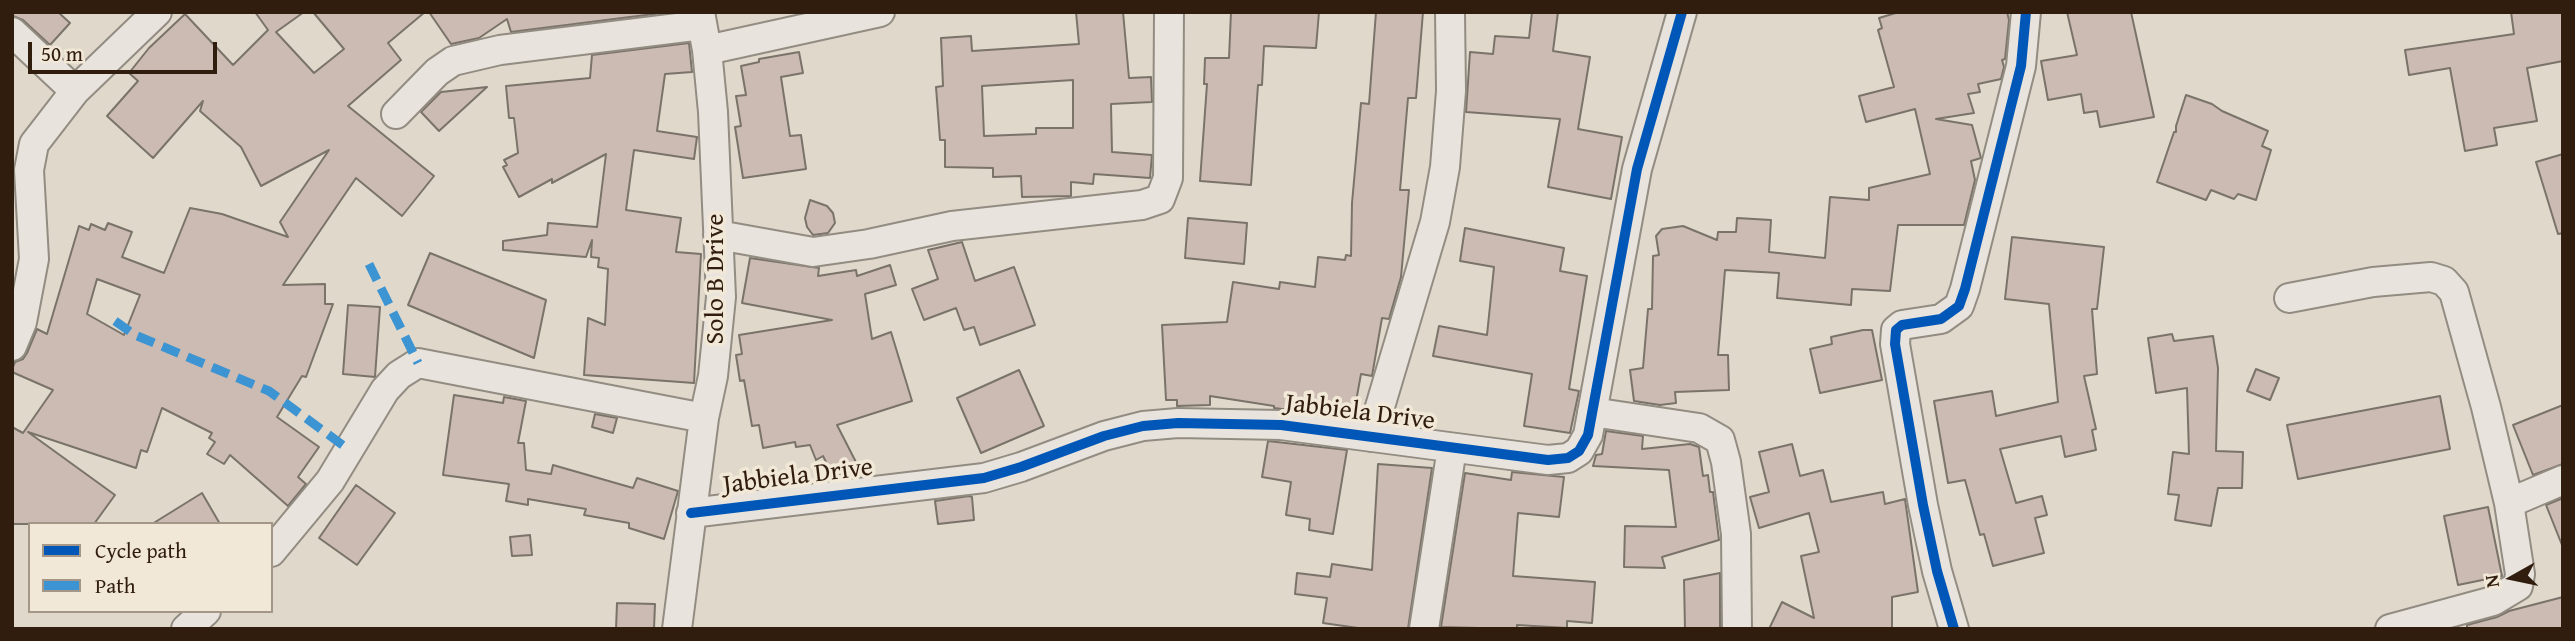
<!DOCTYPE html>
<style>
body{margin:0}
#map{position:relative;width:2575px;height:641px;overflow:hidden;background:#e0d9cb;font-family:"Gentium Book Plus",serif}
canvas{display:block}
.frame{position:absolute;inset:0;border:14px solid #311d0e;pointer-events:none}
.legend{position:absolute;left:28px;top:522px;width:245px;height:91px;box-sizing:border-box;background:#f1e8d7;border:2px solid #a49787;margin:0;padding:9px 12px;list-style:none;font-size:21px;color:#311d0e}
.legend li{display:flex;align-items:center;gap:14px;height:35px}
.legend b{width:35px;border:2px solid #a49787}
.north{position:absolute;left:2477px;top:543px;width:70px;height:70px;-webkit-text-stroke:5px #f1e8d7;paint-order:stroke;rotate:261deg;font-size:19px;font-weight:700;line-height:28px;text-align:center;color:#311d0e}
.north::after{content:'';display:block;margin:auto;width:24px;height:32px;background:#311d0e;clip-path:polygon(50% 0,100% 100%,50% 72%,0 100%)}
.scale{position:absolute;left:28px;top:42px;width:189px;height:32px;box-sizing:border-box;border:4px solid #311d0e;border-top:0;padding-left:9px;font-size:21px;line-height:24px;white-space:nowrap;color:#311d0e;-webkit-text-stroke:5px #f1e8d7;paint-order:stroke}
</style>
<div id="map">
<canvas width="2575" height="641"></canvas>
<div class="frame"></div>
<ul class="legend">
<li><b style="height:9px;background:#0057b8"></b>Cycle path</li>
<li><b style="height:9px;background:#3d94d2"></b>Path</li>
</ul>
<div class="north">N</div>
<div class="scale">50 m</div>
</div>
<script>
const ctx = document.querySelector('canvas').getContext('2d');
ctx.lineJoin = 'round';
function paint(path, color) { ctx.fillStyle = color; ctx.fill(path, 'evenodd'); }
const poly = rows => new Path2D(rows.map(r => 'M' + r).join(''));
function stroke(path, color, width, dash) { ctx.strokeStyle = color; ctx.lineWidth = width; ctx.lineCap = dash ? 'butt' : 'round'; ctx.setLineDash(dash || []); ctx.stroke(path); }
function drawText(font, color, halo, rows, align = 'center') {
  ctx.font = font + ' "Gentium Book Plus",serif'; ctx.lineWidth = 7; ctx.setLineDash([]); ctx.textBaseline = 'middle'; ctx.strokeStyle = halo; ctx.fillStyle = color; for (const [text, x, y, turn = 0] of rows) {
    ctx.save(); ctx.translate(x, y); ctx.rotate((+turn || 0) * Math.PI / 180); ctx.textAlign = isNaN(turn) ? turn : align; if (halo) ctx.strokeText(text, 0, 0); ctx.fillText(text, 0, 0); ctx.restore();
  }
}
const building = poly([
 [12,12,58,12,70,23,50,45,23,20,13,16,12,12],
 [255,12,304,12,276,32,314,73,344,49,313,12,425,12,388,43,401,60,348,106,434,176,402,216,356,178,283,285,325,284,325,304,333,304,306,377,302,376,277,417,319,447,298,477,306,484,288,506,230,455,224,464,207,454,215,442,209,438,212,433,162,408,147,452,141,450,136,468,28,432,115,495,94,524,12,524,12,427,23,433,53,390,12,372,12,369,15,362,23,359,27,353,37,329,47,334,79,226,89,230,91,224,105,230,108,223,132,232,122,257,164,273,190,208,222,214,288,237,280,222,329,150,261,186,241,147,200,111,203,101,153,158,107,116,138,81,129,73,149,48,185,14,233,65,268,30,255,12],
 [97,279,140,295,124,335,87,314,97,279],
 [429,12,670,12,511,32,507,19,479,38,451,44,429,12],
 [1076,12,1123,12,1129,78,1151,77,1152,102,1111,104,1112,152,1152,155,1150,178,1094,174,1093,184,1071,182,1071,196,1022,197,1021,176,993,177,993,168,945,167,945,140,940,140,936,87,943,86,941,38,971,36,972,51,1079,44,1076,12],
 [1073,80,1073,128,1036,128,1036,134,984,136,982,86,1073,80],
 [1231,12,1319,12,1316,48,1264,46,1262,85,1258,85,1251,185,1200,181,1207,84,1204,84,1205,58,1229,58,1231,12],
 [1376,12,1423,12,1416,98,1408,98,1400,190,1409,190,1401,277,1389,319,1382,318,1372,376,1361,374,1353,418,1274,408,1274,406,1210,396,1210,405,1177,406,1177,400,1166,400,1162,325,1227,322,1233,282,1279,289,1280,282,1315,287,1318,257,1345,260,1346,255,1351,256,1352,203,1361,103,1369,104,1376,12],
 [1532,12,1558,12,1553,51,1590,57,1578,129,1622,137,1611,199,1548,187,1560,119,1466,112,1470,52,1493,54,1495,36,1529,38,1532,12],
 [1899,12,2007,12,2009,20,2005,59,2002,60,2004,67,2001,79,1978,84,1980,92,1968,94,1974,113,1936,119,1972,125,1981,158,1971,161,1975,180,1964,225,1898,225,1890,291,1852,289,1851,305,1777,298,1779,273,1725,270,1718,355,1728,355,1729,390,1675,392,1676,403,1660,405,1634,401,1630,370,1643,368,1648,309,1652,309,1653,256,1659,255,1656,236,1662,229,1683,226,1717,240,1718,232,1736,232,1737,218,1771,220,1769,252,1825,258,1830,197,1869,200,1869,188,1930,174,1915,109,1866,122,1859,96,1894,87,1878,30,1882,28,1879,18,1899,12],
 [2067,12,2131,12,2154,117,2100,127,2097,111,2084,113,2081,94,2048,100,2041,61,2077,55,2067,12],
 [2511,12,2563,12,2563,61,2527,68,2537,121,2494,128,2497,145,2465,151,2450,68,2409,75,2405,50,2514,34,2511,12],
 [689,43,692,72,665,74,657,131,697,137,694,159,634,150,626,210,681,218,676,252,701,254,694,383,584,375,588,318,605,325,608,269,598,267,599,258,591,257,592,240,586,257,503,250,503,241,547,235,548,223,597,227,606,154,552,183,552,179,519,197,503,167,507,165,504,160,518,153,514,118,509,118,506,86,590,78,592,55,689,43],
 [799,52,803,73,781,77,790,136,801,135,806,169,743,178,735,127,741,126,736,96,746,95,741,66,759,62,759,59,799,52],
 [487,87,439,131,421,112,441,92,487,87],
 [2186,95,2212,104,2222,111,2268,131,2262,146,2271,150,2256,200,2238,194,2234,199,2211,190,2206,200,2157,182,2174,132,2176,132,2176,126,2186,95],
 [2563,154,2563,233,2558,234,2536,162,2563,154],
 [810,200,827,206,833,213,835,223,828,233,813,235,807,227,805,218,810,200],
 [1188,218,1247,223,1244,264,1185,258,1188,218],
 [1465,228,1564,248,1560,271,1587,276,1569,389,1579,391,1570,433,1524,426,1532,374,1433,356,1439,326,1487,335,1494,267,1460,261,1465,228],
 [2012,237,2104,247,2097,309,2092,309,2097,374,2084,376,2096,429,2092,430,2096,450,2065,457,2061,436,2000,449,2016,503,2042,496,2047,515,2035,518,2044,553,1993,566,1984,534,1980,535,1965,480,1948,483,1934,401,1992,391,1996,416,2058,402,2049,304,2005,299,2012,237],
 [962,242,975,281,1014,267,1035,325,980,345,974,327,964,330,956,308,924,320,912,289,938,279,928,250,962,242],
 [430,253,546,300,534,358,408,305,430,253],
 [750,258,819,268,818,276,856,270,857,276,890,265,896,285,865,294,872,339,891,332,912,401,837,425,858,466,834,478,823,456,816,460,810,445,796,447,795,442,763,448,759,425,752,426,744,380,740,381,736,355,742,354,739,335,832,320,742,303,750,258],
 [348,305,380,307,375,377,343,374,348,305],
 [1863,330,1872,330,1882,380,1820,393,1810,349,1832,344,1831,337,1863,330],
 [2172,334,2174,341,2213,336,2218,368,2216,451,2243,452,2242,488,2218,488,2211,526,2175,520,2179,495,2168,494,2173,452,2189,454,2187,388,2156,393,2148,338,2172,334],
 [2256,369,2279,378,2270,400,2247,391,2256,369],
 [1019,370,1044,426,981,453,957,398,1019,370],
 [454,395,503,403,504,397,526,401,518,443,524,443,526,470,551,474,553,465,633,488,637,478,678,491,664,539,629,528,629,523,584,515,586,509,528,499,528,505,506,501,509,484,443,475,454,395],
 [2440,396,2450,449,2298,479,2287,425,2440,396],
 [2563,405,2563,464,2533,475,2513,425,2563,405],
 [595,414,617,418,613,433,592,427,595,414],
 [1606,431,1643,436,1642,449,1690,444,1699,447,1703,476,1708,475,1710,492,1713,492,1719,540,1662,557,1665,568,1624,567,1625,526,1676,527,1669,470,1593,466,1596,455,1602,454,1606,431],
 [1268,441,1347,450,1333,534,1309,530,1310,519,1286,515,1291,482,1262,477,1268,441],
 [1792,444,1800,476,1823,470,1831,502,1883,492,1885,504,1905,499,1918,592,1892,597,1892,629,1769,629,1782,602,1814,618,1801,556,1819,552,1809,513,1759,528,1750,497,1769,492,1759,452,1792,444],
 [1378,464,1432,468,1408,629,1365,629,1323,623,1327,598,1295,594,1297,573,1330,577,1332,564,1372,570,1378,464],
 [1512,472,1564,477,1559,517,1518,513,1513,576,1595,582,1592,623,1567,621,1567,628,1517,625,1517,629,1441,627,1465,473,1511,480,1512,472],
 [356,485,395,513,357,565,319,538,356,485],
 [202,493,220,524,152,524,202,493],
 [969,496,972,497,974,520,938,524,935,501,969,496],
 [2563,498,2563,545,2562,545,2546,505,2563,498],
 [2488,507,2502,576,2458,585,2444,516,2488,507],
 [530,535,532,555,512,556,510,537,530,535],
 [1720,573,1720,629,1685,629,1684,580,1720,573],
 [2563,597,2563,629,2467,629,2467,625,2497,617,2509,611,2563,597],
 [617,603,655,604,654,629,616,629,617,603]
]);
const street = poly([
 [12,32,75,91,157,12],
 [707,50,880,12],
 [396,114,437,72,453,61,500,50,702,25],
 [718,235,813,252,869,244,952,226,1142,205,1160,199,1168,178,1169,12],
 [2289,298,2373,282,2431,277,2444,281,2454,292,2486,407,2509,503,2520,574,2518,586,2493,601,2390,629],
 [12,346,22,322,34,259,29,170,34,144,75,91],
 [1592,412,1699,428,1720,440,1726,462,1736,534,1737,629],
 [1371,437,1435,222,1445,167,1451,91,1450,12],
 [2509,503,2563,480],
 [691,513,984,478,1021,467,1104,436,1143,426,1178,423,1281,425,1548,460,1568,458,1579,451,1588,435,1637,169,1682,12],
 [271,552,330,481,385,390,399,375,418,363,704,418],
 [186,629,206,611],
 [677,629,704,418,713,376,721,297,713,112,707,50,700,12],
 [1424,629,1452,448],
 [1954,629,1937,571,1923,505,1895,344,1896,330,1902,325,1941,319,1959,306,1965,289,2021,66,2026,12]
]);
const quiet = poly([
 [369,264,418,363],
 [115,321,135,335,269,391,348,449]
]);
const cycleway = poly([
 [691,513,984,478,1021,467,1104,436,1143,426,1178,423,1281,425,1548,460,1568,458,1579,451,1588,435,1637,169,1682,12],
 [1954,629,1937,571,1923,505,1895,344,1896,330,1902,325,1941,319,1959,306,1965,289,2021,66,2026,12]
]);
const streetNames = [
 ["Solo B Drive",716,279,-90],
 ["Jabbiela Drive",1360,413,7],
 ["Jabbiela Drive",798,477,-7]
];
paint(building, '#ccbbb2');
stroke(building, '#7a7369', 2);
stroke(street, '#928c82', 32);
stroke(street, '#e8e3dc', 28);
stroke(quiet, '#3d94d2', 9, [18, 9]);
stroke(cycleway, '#0057b8', 10);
drawText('26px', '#311d0e', '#f1e8d7', streetNames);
</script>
